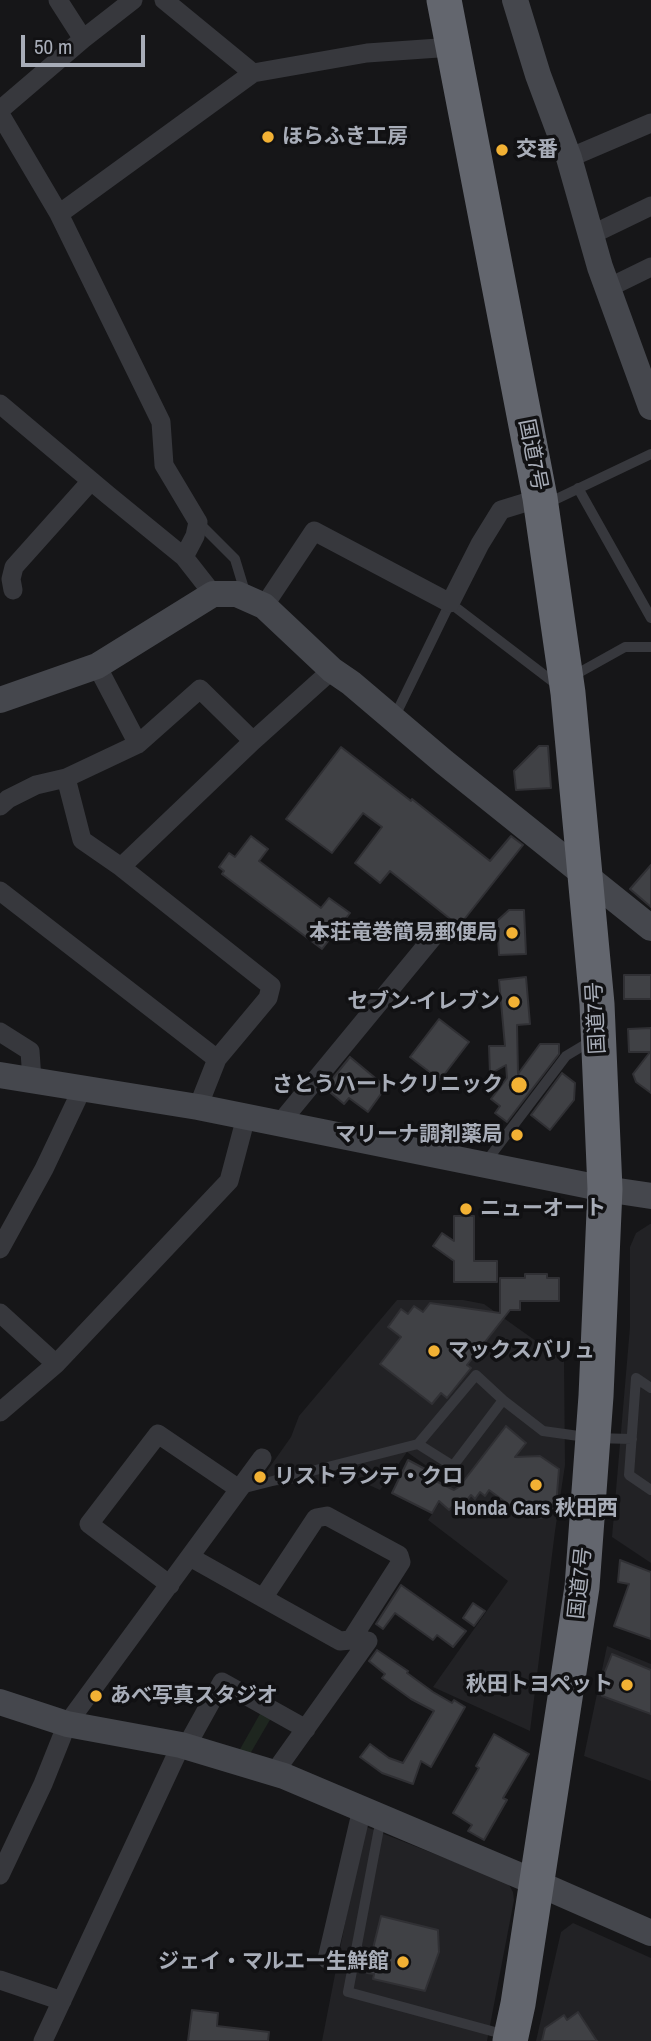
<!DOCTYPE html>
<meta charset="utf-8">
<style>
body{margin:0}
#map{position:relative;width:651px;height:2041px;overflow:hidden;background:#161618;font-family:"Archivo Narrow",sans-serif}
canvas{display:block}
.scale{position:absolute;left:21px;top:35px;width:124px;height:32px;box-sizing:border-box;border:4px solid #a8adb8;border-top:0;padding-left:9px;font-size:21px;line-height:24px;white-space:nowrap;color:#a8adb8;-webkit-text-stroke:5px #111113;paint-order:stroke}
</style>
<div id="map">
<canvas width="651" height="2041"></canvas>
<div class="scale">50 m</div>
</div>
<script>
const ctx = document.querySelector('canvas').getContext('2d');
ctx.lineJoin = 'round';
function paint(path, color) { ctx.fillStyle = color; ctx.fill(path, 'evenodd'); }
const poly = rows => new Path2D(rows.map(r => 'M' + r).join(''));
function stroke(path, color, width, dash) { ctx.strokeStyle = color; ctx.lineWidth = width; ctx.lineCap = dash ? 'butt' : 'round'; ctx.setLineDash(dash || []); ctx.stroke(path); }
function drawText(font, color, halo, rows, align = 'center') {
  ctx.font = font + ' "Archivo Narrow","Noto Sans JP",sans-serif'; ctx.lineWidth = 7; ctx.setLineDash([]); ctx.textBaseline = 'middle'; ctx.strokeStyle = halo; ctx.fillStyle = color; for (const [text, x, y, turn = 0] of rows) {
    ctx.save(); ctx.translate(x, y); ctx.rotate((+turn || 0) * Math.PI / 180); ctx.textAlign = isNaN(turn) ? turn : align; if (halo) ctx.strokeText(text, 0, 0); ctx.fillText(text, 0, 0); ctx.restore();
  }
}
const built = poly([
 [650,1224,651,1224,651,1563,612,1537,630,1327,630,1247,636,1233],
 [397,1300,463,1300,484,1304,564,1361,565,1465,555,1531,530,1731,433,1687,508,1581,428,1520,452,1484,407,1452,380,1490,351,1477,255,1488,291,1437,299,1416],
 [607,1646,651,1664,651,1781,584,1756],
 [364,1826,508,1883,513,1892,514,1900,487,2041,322,2041],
 [573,1923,651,1958,651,2041,536,2041,561,1932]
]);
const green = poly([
 [261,1712,271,1718,250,1754,239,1751]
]);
const building = poly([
 [539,746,548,746,551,788,516,790,514,771,539,746],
 [341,747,411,801,412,799,490,861,511,836,523,845,459,926,390,871,380,883,355,863,382,827,363,813,332,853,286,819,341,747],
 [251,836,268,849,259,861,321,908,329,898,350,913,322,949,222,874,224,871,219,867,229,853,235,857,251,836],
 [651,865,651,907,630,889,651,865],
 [509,910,524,910,526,954,499,955,497,921,509,910],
 [624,975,651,975,651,999,624,999,624,975],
 [526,977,530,1024,517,1025,518,1074,540,1044,559,1044,559,1054,507,1122,495,1113,500,1106,491,1099,507,1078,506,1065,490,1074,489,1046,505,1046,499,980,526,977],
 [439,1019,469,1042,440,1080,410,1057,439,1019],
 [651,1028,651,1093,636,1082,633,1074,650,1052,629,1052,628,1029,651,1028],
 [350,1057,386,1087,368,1112,349,1098,344,1104,325,1088,350,1057],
 [562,1073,575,1083,574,1100,550,1130,531,1115,562,1073],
 [454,1216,474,1216,474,1261,497,1261,497,1282,454,1282,454,1261,433,1246,442,1233,454,1241,454,1216],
 [525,1274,547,1274,547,1278,559,1278,559,1301,520,1301,520,1310,510,1310,467,1365,471,1368,447,1398,441,1393,432,1404,380,1364,401,1337,388,1327,401,1309,408,1314,414,1306,423,1312,430,1303,500,1313,500,1278,525,1278,525,1274],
 [506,1426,526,1443,515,1457,540,1456,559,1469,556,1506,553,1512,546,1517,538,1518,528,1512,516,1510,489,1490,485,1496,480,1492,475,1499,471,1495,458,1511,452,1507,449,1510,439,1501,432,1513,392,1493,408,1460,427,1470,424,1475,454,1490,459,1487,506,1426],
 [620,1560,651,1572,651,1639,614,1626,629,1584,618,1582,620,1560],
 [401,1585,466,1631,453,1647,437,1635,433,1640,395,1613,383,1629,376,1624,401,1585],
 [473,1603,485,1611,474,1626,463,1618,473,1603],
 [377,1650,408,1671,407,1673,433,1692,452,1703,454,1700,465,1707,431,1767,421,1761,413,1784,382,1773,360,1757,370,1744,389,1758,403,1763,434,1711,411,1699,382,1678,385,1674,369,1661,377,1650],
 [612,1654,651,1670,651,1714,602,1696,604,1674,612,1654],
 [494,1734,529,1754,503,1798,507,1800,484,1840,468,1831,472,1825,453,1813,479,1768,476,1766,494,1734],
 [381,1916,438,1930,439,1952,425,1991,373,1979,374,1974,367,1973,381,1916],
 [192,2010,218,2013,217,2026,269,2032,268,2041,188,2041,192,2010],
 [578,2012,597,2041,542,2041,545,2028,564,2015,567,2020,578,2012]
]);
const lane = poly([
 [578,488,651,618],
 [548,503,651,454],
 [198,522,235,559,245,592],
 [573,676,625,647,651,647],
 [394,718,450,603,556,684],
 [485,1163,566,1056,591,1041],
 [651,1388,636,1378,629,1475,651,1490],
 [418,1444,476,1375,503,1400],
 [241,1489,418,1444,453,1466,503,1400,543,1431,593,1438,632,1439],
 [381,1818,348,1992,506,2035]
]);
const street = poly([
 [58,0,83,39],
 [164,0,253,73],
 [0,110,83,39,133,0],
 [0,114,59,214,161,422,164,465,198,522,195,536,184,557],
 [569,158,651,123],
 [59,214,253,73,367,53,453,47],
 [591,235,651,206],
 [608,288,651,267],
 [0,404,108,495,184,557,213,594],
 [13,590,11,579,14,567,91,481],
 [264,606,314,531,450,603,480,544,501,510,540,498],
 [97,666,138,744],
 [253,741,332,670],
 [66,778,138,744,200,689,253,741,121,867],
 [0,806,8,799,36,785,66,778,82,840,121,867,271,986,268,998,217,1059,0,891],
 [0,1032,30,1051,32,1080],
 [198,1107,217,1059],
 [280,1123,434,936],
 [0,1249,44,1169,82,1089],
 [0,1313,56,1364],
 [0,1412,56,1364,229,1181,246,1117],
 [190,1557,263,1598,340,1641,351,1640,401,1562,399,1555,327,1516,316,1518,263,1598],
 [170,1585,89,1524,158,1434,239,1489],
 [186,1747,222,1682,306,1729],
 [274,1773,368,1641],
 [0,1875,43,1784,67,1724,262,1458],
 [327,1959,362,1809],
 [0,1980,62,2001],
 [43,2041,181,1745]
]);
const secondary = poly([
 [515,0,538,75,569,158,600,267,651,407],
 [0,700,97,666,213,594,237,594,264,606,332,670,351,683,444,762,651,928],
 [0,1075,198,1107,605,1189,651,1196],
 [0,1702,67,1724,181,1745,284,1776,537,1883,651,1933]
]);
const highway = poly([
 [444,0,540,498,568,693,597,1004,605,1189,596,1396,582,1587,518,2004,510,2041]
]);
const markers = [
 [268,137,7,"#f2b134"],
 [502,150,7,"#f2b134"],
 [512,933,7,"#f2b134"],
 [514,1002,7,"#f2b134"],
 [519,1085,9,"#f2b134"],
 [517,1135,7,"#f2b134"],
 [466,1209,7,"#f2b134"],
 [434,1351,7,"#f2b134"],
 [260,1477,7,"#f2b134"],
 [536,1485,7,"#f2b134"],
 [627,1685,7,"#f2b134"],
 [96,1696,7,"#f2b134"],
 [403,1962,7,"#f2b134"]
];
const poiNames = [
 ["ほらふき工房",282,137],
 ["交番",516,150],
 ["本荘竜巻簡易郵便局",498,933,"right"],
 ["セブン-イレブン",500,1002,"right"],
 ["さとうハートクリニック",503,1085,"right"],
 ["マリーナ調剤薬局",503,1135,"right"],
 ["ニューオート",480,1209],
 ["マックスバリュ",448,1351],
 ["リストランテ・クロ",274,1477],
 ["Honda Cars 秋田西",536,1509,"center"],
 ["秋田トヨペット",613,1685,"right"],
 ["あべ写真スタジオ",110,1696],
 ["ジェイ・マルエー生鮮館",389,1962,"right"]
];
const streetNames = [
 ["国道7号",532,455,79],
 ["国道7号",597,1018,-93],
 ["国道7号",581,1583,-84]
];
paint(built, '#222225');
paint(green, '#1e261f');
paint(building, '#404145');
stroke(building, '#303034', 2);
stroke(lane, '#37383d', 10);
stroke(street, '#37383d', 19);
stroke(secondary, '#45474d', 26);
stroke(highway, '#63666e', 35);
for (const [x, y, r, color] of markers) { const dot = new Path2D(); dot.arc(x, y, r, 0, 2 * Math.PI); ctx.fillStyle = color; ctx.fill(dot); stroke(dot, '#111113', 2.5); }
drawText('bold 21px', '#a8adb8', '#111113', poiNames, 'left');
drawText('21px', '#a8adb8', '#111113', streetNames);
</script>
